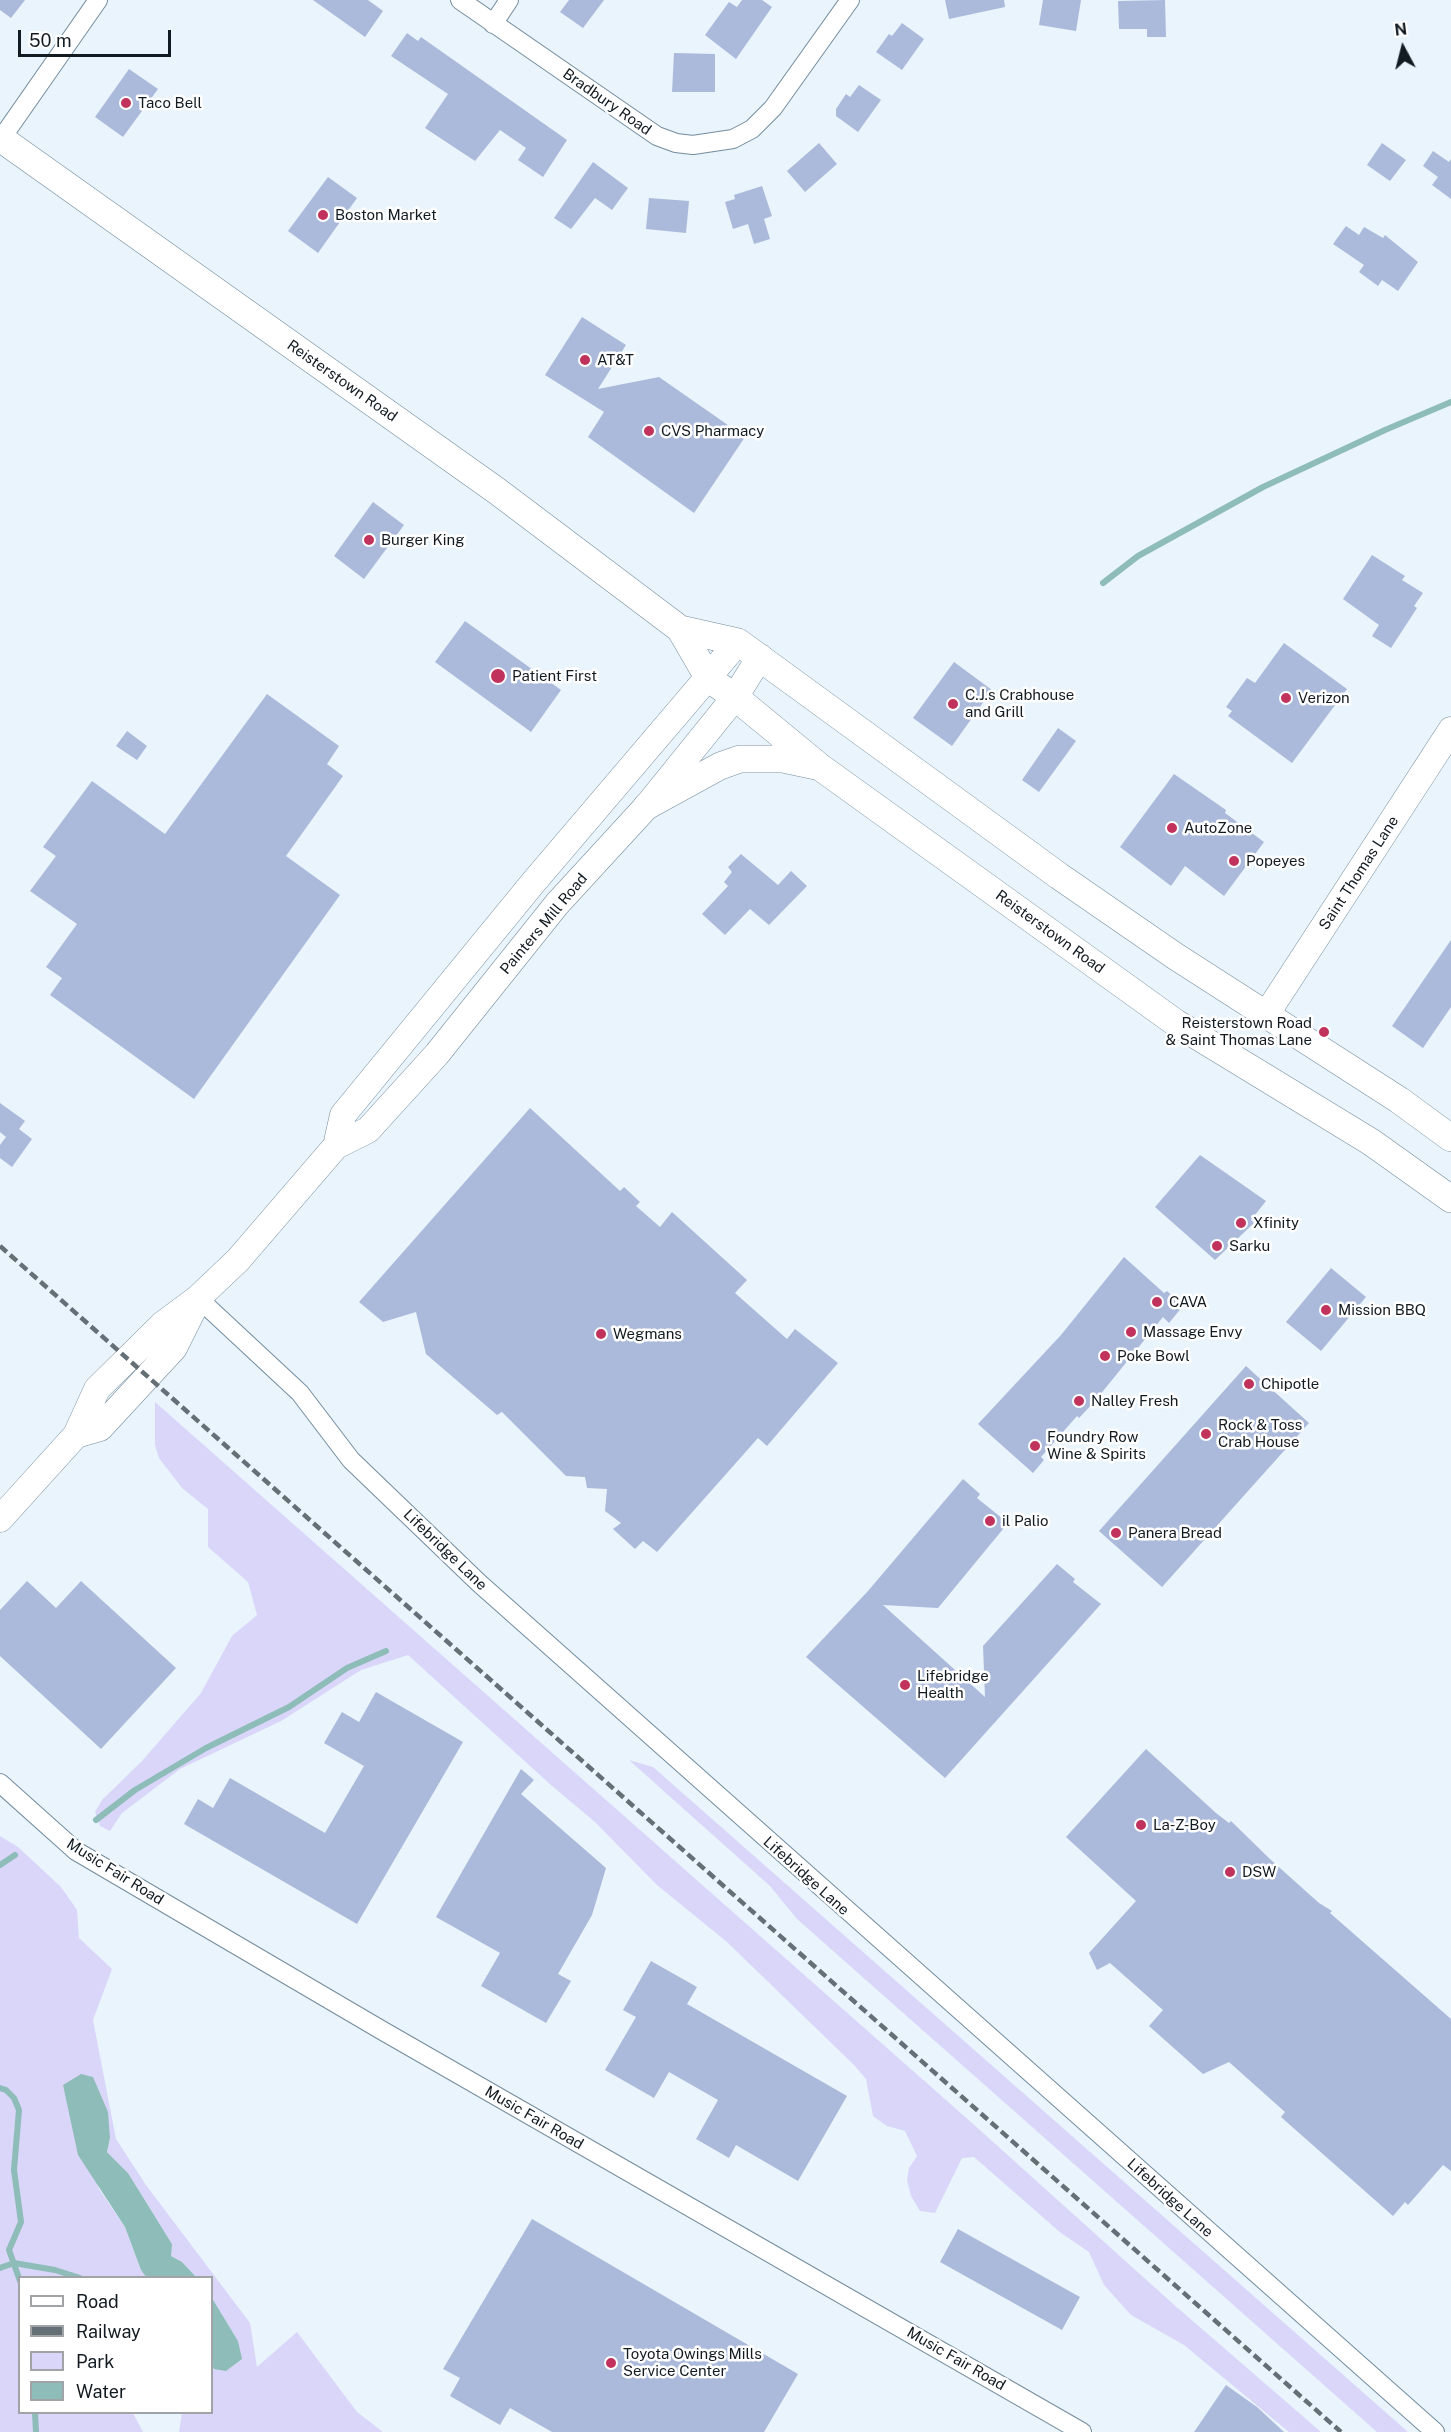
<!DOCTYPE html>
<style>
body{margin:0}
#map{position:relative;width:1451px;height:2432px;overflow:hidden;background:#e9f4fc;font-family:"Public Sans",sans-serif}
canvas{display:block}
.legend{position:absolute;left:18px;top:2276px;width:195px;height:138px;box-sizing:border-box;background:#fff;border:2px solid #a0a4a7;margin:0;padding:8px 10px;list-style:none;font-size:18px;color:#121b22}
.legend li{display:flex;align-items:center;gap:12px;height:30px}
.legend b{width:30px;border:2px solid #a0a4a7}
.north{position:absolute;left:1373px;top:18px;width:60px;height:60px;-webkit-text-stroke:4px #fff;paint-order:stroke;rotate:353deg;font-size:16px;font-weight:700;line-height:24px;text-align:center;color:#121b22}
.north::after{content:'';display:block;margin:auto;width:21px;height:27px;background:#121b22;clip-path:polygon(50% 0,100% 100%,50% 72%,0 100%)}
.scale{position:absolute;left:18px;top:30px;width:153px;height:27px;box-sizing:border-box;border:3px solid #121b22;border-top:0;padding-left:8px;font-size:18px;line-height:21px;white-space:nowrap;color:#121b22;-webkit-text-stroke:4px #fff;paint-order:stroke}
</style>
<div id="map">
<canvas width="1451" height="2432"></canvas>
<ul class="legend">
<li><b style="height:8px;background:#fff"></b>Road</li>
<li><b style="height:8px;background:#656f76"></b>Railway</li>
<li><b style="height:16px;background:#dad6f9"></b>Park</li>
<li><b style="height:16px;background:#8ebcb8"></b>Water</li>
</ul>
<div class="north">N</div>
<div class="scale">50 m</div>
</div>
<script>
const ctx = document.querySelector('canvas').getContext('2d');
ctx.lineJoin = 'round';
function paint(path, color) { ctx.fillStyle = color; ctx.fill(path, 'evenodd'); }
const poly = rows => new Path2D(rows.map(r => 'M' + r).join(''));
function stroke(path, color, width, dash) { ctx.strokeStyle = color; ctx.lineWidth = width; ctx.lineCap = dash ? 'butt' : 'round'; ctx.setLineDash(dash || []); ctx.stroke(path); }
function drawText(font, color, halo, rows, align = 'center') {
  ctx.font = font + ' "Public Sans",sans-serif'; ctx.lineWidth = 5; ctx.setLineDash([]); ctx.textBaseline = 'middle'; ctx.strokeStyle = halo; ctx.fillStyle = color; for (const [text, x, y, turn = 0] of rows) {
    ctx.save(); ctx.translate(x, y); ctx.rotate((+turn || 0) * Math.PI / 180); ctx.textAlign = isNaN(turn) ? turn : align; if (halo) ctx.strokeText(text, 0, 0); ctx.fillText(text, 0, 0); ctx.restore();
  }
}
const green = poly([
 [155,1402,972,2123,1172,2303,1321,2432,1289,2432,1184,2345,1131,2315,1104,2285,1089,2252,1061,2233,974,2157,962,2158,935,2213,920,2211,911,2196,907,2180,909,2168,917,2156,905,2131,887,2126,873,2116,866,2079,854,2065,727,1942,657,1885,595,1822,551,1785,408,1655,361,1670,281,1721,180,1769,122,1813,110,1831,100,1826,95,1812,102,1800,142,1761,201,1693,232,1636,257,1615,248,1582,208,1547,208,1509,182,1488,159,1458,155,1445],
 [629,1760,653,1767,1408,2432,1377,2432,797,1919,770,1886],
 [0,1836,18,1847,61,1887,77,1910,79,1938,112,1969,93,2020,116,2139,146,2185,250,2323,257,2367,297,2332,357,2412,383,2432,179,2432,182,2413,212,2412,212,2365,214,2369,238,2341,212,2298,212,2278,196,2277,182,2262,170,2256,172,2244,128,2173,107,2152,110,2138,63,2085,71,2115,99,2189,125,2227,141,2270,146,2277,20,2278,20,2412,133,2413,143,2432,0,2432]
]);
const water = poly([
 [81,2074,93,2077,108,2112,110,2138,107,2152,128,2173,172,2244,171,2256,182,2262,196,2277,146,2277,141,2270,125,2227,78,2155,63,2085],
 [212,2298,238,2341,242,2359,226,2371,214,2369,212,2365]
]);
const stream = poly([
 [1103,583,1138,556,1263,487,1385,430,1451,402],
 [96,1820,135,1790,206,1748,289,1707,347,1668,386,1651],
 [0,1865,15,1855],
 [0,2088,6,2090,14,2098,19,2110,14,2170,21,2222,9,2250,20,2281],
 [0,2268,14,2263,55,2270,80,2278],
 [35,2412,36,2432]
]);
const building = poly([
 [0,0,25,0,11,18,0,10],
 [313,0,368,0,383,11,365,37],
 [569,0,604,0,583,28,560,12],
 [742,0,762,0,772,7,736,59,705,35,729,2,737,7],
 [945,0,1004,0,1005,7,949,19],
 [1043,0,1081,0,1076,31,1039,25],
 [1165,0,1166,37,1147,37,1147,29,1119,29,1118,1],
 [902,23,924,39,902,70,876,52,889,34,892,36],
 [407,33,418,41,421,37,567,140,543,177,518,160,526,148,500,130,475,161,425,128,448,94,391,56],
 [674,53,715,54,715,92,672,92],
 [129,69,158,89,123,137,95,117],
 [859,85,881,100,858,132,836,116,836,109,846,94,850,97],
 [819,143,837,164,805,192,787,171],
 [1382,143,1406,160,1390,181,1367,165],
 [1433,151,1449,162,1451,159,1451,199,1432,185,1438,177,1423,166],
 [593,162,628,188,612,210,595,198,571,229,554,218],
 [328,177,357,198,318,253,288,231],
 [762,186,772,216,764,219,770,239,754,244,748,224,733,229,725,202,735,199,734,195],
 [649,198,689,201,686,233,646,229],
 [1346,226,1359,235,1364,227,1383,238,1385,235,1418,262,1398,291,1382,280,1378,286,1359,272,1364,265,1333,244],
 [582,317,626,345,598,389,659,377,745,437,694,513,588,437,604,412,545,375],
 [373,502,404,525,364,579,334,556],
 [1372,555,1405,576,1402,580,1423,593,1414,606,1417,608,1391,648,1372,636,1379,625,1343,599],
 [465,621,561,690,531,732,435,662],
 [1284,643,1347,689,1292,763,1228,716,1232,711,1226,707,1247,678,1255,683],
 [954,662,992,690,952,746,913,718],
 [267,694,339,746,327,764,343,776,286,856,340,895,194,1099,50,995,62,978,46,967,77,924,30,891,56,856,43,847,92,781,165,834],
 [1058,728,1076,741,1039,792,1022,780],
 [127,731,147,746,137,760,116,746],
 [1174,774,1226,810,1225,813,1264,842,1224,896,1185,866,1171,886,1120,847],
 [741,854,778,885,791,871,807,886,769,925,750,909,725,935,702,914,728,886,724,882,732,872,728,867],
 [1451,940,1451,1007,1423,1048,1392,1026],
 [0,1103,25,1121,19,1129,32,1139,12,1167,0,1158,0,1145,6,1137,0,1132],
 [530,1108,620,1191,624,1187,640,1202,636,1206,660,1227,672,1212,747,1280,735,1293,787,1339,795,1329,838,1363,767,1446,758,1438,657,1552,643,1541,635,1549,613,1529,621,1523,605,1511,607,1489,587,1488,585,1477,566,1476,502,1412,497,1415,426,1354,416,1312,383,1322,359,1302],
 [1200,1155,1266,1201,1251,1220,1254,1223,1215,1260,1155,1207],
 [1124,1257,1164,1293,1167,1291,1183,1306,1169,1323,1163,1317,1095,1401,1079,1418,1077,1416,1041,1457,1044,1460,1033,1473,978,1424,1061,1335],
 [1331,1268,1366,1297,1321,1351,1286,1322],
 [1246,1366,1309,1423,1162,1587,1099,1531],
 [963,1479,980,1494,977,1498,1008,1523,938,1608,883,1605,985,1697,983,1646,1057,1564,1075,1579,1073,1582,1101,1604,945,1778,806,1657,868,1591],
 [27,1581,56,1608,81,1581,176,1668,101,1749,0,1656,0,1610],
 [376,1692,463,1742,357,1924,184,1824,198,1799,213,1808,230,1778,325,1833,364,1766,324,1743,342,1712,359,1722],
 [1146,1749,1216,1813,1229,1823,1231,1821,1271,1860,1319,1903,1332,1911,1330,1913,1451,2019,1451,2171,1443,2165,1408,2205,1405,2202,1393,2216,1281,2117,1285,2112,1229,2062,1203,2074,1149,2026,1163,2010,1110,1963,1097,1970,1089,1953,1136,1901,1066,1837],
 [521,1769,534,1780,521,1794,606,1868,592,1915,558,1974,571,1981,546,2023,481,1986,500,1953,436,1917],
 [651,1961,697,1987,687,2004,847,2096,798,2181,736,2145,729,2158,696,2139,718,2100,669,2072,654,2098,605,2070,636,2017,623,2010],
 [532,2219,798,2374,764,2432,552,2432,510,2408,500,2425,450,2396,460,2378,443,2369],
 [958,2229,1080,2297,1062,2330,940,2262],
 [1226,2385,1257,2407,1284,2432,1194,2432]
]);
const street = poly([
 [460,0,657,136,676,143,693,145,733,139,752,129,773,108,850,0],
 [493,24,509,0],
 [1,139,98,0],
 [198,1298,300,1393,351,1460,479,1583,1435,2432],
 [0,1783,76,1851,383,2031,1082,2432]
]);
const secondary = poly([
 [1266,1015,1451,730],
 [336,1146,343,1115,532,884,738,642],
 [76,1435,100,1428,174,1348,197,1302],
 [0,1519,76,1435,97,1389,163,1324,198,1298,238,1260,336,1146,368,1130,437,1054,557,904,647,806,735,697,760,657]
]);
const primary = poly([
 [0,138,497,491,680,629,709,679,735,697,820,767,1176,1023,1371,1142,1451,1199],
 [680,629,738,642,1059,876,1175,956,1399,1100,1451,1138],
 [647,806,720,766,740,759,783,759,816,766]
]);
const rail = poly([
 [0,1246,1341,2432]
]);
const markers = [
 [126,103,6,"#c1325d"],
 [323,215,6,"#c1325d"],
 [585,360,6,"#c1325d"],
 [649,431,6,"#c1325d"],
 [369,540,6,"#c1325d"],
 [498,676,8,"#c1325d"],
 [1286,698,6,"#c1325d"],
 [953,704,6,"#c1325d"],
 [1172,828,6,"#c1325d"],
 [1234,861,6,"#c1325d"],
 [1324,1032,6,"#c1325d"],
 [1241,1223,6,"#c1325d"],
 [1217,1246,6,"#c1325d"],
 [1157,1302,6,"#c1325d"],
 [1326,1310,6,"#c1325d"],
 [1131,1332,6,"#c1325d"],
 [601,1334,6,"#c1325d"],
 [1105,1356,6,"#c1325d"],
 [1249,1384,6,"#c1325d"],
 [1079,1401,6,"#c1325d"],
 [1206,1434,6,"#c1325d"],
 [1035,1446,6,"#c1325d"],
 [990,1521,6,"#c1325d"],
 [1116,1533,6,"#c1325d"],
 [905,1685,6,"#c1325d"],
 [1141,1825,6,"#c1325d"],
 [1230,1872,6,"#c1325d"],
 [611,2363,6,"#c1325d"]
];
const streetNames = [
 ["Bradbury Road",607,102,35],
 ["Reisterstown Road",342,381,35],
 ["Saint Thomas Lane",1359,873,-57],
 ["Painters Mill Road",544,924,-50],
 ["Reisterstown Road",1050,932,36],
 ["Lifebridge Lane",445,1550,44],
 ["Music Fair Road",115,1872,32],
 ["Lifebridge Lane",806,1876,42],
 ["Music Fair Road",534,2118,30],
 ["Lifebridge Lane",1170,2198,42],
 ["Music Fair Road",956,2359,30]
];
const poiNames = [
 ["Taco Bell",138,103],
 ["Boston Market",335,215],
 ["AT&T",597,360],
 ["CVS Pharmacy",661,431],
 ["Burger King",381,540],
 ["Patient First",512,676],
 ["C.J.s Crabhouse",965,695],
 ["and Grill",965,712],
 ["Verizon",1298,698],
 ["AutoZone",1184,828],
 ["Popeyes",1246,861],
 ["Reisterstown Road",1312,1023,"right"],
 ["& Saint Thomas Lane",1312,1040,"right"],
 ["Xfinity",1253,1223],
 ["Sarku",1229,1246],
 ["CAVA",1169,1302],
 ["Mission BBQ",1338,1310],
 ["Massage Envy",1143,1332],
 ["Wegmans",613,1334],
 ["Poke Bowl",1117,1356],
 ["Chipotle",1261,1384],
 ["Nalley Fresh",1091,1401],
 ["Rock & Toss",1218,1425],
 ["Crab House",1218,1442],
 ["Foundry Row",1047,1437],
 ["Wine & Spirits",1047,1454],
 ["il Palio",1002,1521],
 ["Panera Bread",1128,1533],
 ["Lifebridge",917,1676],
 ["Health",917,1693],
 ["La-Z-Boy",1153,1825],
 ["DSW",1242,1872],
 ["Toyota Owings Mills",623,2354],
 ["Service Center",623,2371]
];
paint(green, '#dad6f9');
paint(water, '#8ebcb8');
stroke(stream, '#8ebcb8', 6);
paint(building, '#abbadb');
stroke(street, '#748c9e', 20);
stroke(secondary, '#748c9e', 27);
stroke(primary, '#748c9e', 28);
stroke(street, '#fff', 18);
stroke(secondary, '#fff', 26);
stroke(primary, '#fff', 27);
stroke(rail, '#656f76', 4.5, [9, 4.5]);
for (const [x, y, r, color] of markers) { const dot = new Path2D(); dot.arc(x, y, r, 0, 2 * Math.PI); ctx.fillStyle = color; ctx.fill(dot); stroke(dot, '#fff', 2); }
drawText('15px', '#121b22', '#fff', streetNames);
drawText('15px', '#121b22', '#fff', poiNames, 'left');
</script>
